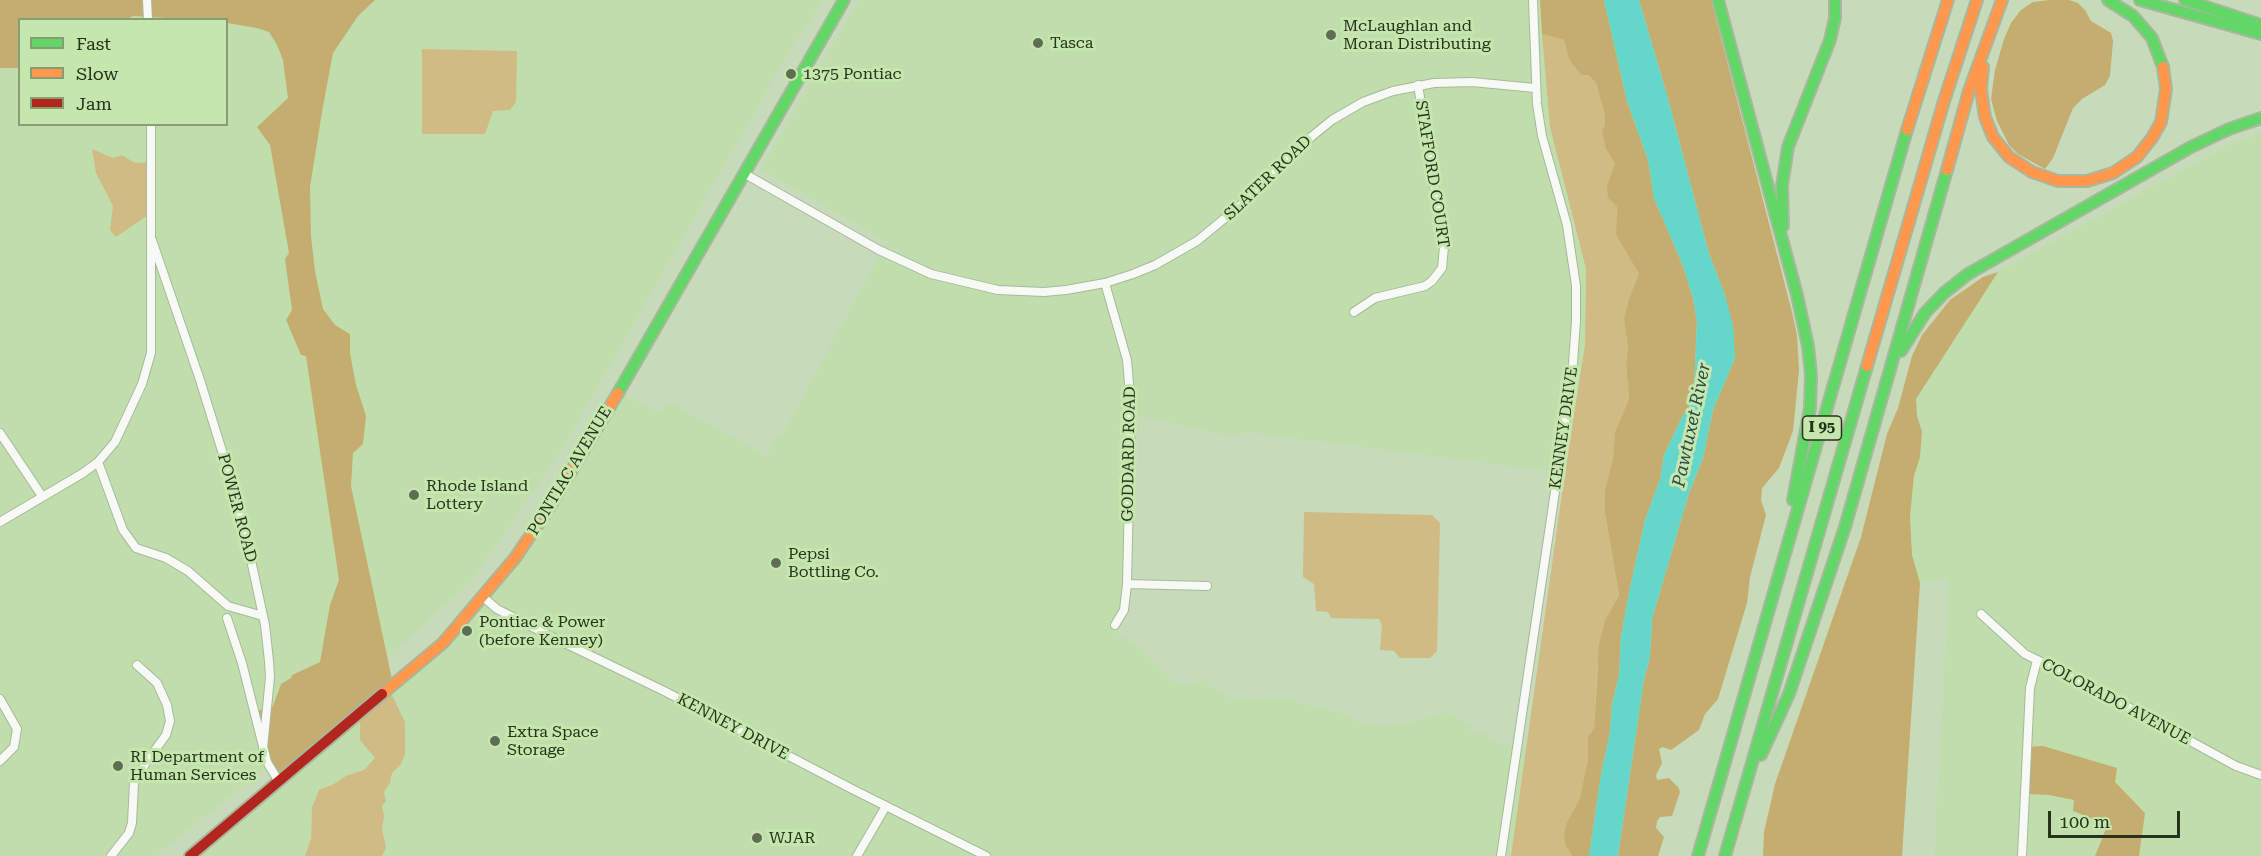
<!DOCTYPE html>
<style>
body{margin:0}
#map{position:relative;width:2261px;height:856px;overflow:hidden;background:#c7daba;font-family:"Roboto Serif",serif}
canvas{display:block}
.legend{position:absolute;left:18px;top:18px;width:210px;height:108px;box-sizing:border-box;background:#c5e7ad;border:2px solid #859f73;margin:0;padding:8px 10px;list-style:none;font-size:18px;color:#26331c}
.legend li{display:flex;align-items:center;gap:12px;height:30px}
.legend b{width:30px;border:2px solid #859f73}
.scale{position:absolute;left:2048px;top:811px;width:132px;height:27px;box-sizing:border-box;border:3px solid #26331c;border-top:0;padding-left:8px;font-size:18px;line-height:21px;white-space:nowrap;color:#26331c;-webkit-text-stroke:4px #c5e7ad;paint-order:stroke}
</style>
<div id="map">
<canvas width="2261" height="856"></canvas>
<ul class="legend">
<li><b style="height:8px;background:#63d668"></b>Fast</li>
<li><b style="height:8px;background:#ff974d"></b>Slow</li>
<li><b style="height:8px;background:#b3261e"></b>Jam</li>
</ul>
<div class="scale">100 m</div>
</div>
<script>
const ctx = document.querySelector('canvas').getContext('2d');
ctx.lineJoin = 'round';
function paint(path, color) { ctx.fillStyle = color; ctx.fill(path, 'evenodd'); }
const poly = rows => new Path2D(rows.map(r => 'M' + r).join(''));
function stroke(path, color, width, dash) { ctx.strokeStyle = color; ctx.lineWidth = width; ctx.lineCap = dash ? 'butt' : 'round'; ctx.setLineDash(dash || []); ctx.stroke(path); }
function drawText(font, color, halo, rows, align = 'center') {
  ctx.font = font + ' "Roboto Serif",serif'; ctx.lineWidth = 6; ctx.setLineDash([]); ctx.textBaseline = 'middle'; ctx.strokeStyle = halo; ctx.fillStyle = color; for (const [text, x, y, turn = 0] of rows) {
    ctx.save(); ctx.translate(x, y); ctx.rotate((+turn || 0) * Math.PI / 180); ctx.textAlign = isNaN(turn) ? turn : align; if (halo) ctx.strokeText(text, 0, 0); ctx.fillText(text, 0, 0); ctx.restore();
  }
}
const built = poly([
 [0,0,824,0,793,45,561,451,473,578,291,748,155,856,0,856],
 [20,20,226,20,226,124,20,124],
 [859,0,1540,0,1550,127,1586,269,1585,345,1565,473,1249,432,1241,433,1245,436,1216,433,1161,420,1132,416,1129,603,1124,620,1116,632,1135,645,1172,681,1183,686,1188,686,1203,679,1224,696,1246,699,1288,698,1301,704,1317,706,1350,716,1361,723,1390,726,1435,717,1443,712,1456,716,1471,725,1470,732,1474,735,1481,732,1498,744,1527,748,1511,856,382,856,386,848,382,829,384,816,382,806,386,801,384,792,390,783,392,773,401,764,405,722,390,691,506,572,620,392,660,412,671,403,768,457,774,438,781,437,887,242,761,169],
 [2261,133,2261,856,2139,856,2145,813,2115,782,2027,794,2049,795,2074,800,2073,811,2106,824,2095,856,1934,856,1950,577,1920,583,1912,555,1910,516,1914,476,1920,457,1922,432,1917,416,1916,399,1998,272,2231,144],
 [360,713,375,758,364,770,346,776,334,784,322,788,319,791,312,807,311,839,305,856,199,856,278,782]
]);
const green = poly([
 [1542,34,1564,40,1569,60,1581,75,1588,75,1596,83,1605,115,1606,149,1615,164,1613,170,1617,206,1616,235,1639,274,1629,298,1624,319,1628,348,1626,364,1629,399,1615,432,1613,458,1605,490,1605,513,1619,595,1605,620,1597,670,1594,730,1588,737,1588,759,1581,799,1567,822,1566,846,1572,856,1511,856,1566,465,1585,345,1586,269,1550,127],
 [422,49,517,51,516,102,510,110,493,111,485,134,422,134],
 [92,149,113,158,122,155,135,163,152,162,151,213,116,237,110,230,113,206,96,173],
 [1304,512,1432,515,1440,523,1437,651,1430,658,1400,658,1394,651,1380,650,1382,625,1379,619,1331,618,1328,612,1316,611,1314,584,1303,577],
 [390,691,405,722,405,755,401,764,392,773,390,783,384,792,386,801,382,806,384,816,382,829,386,848,382,856,305,856,311,839,312,807,319,790,334,784,346,776,364,770,375,758,360,740,360,713]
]);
const forest = poly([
 [0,0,375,0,358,16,333,53,322,112,310,187,311,236,315,271,323,309,335,325,350,334,350,353,356,385,366,416,363,444,353,453,351,486,393,684,282,779,267,761,254,712,273,706,281,684,291,678,292,675,320,662,330,605,339,580,306,356,301,355,286,320,292,310,285,259,289,253,270,145,257,127,288,98,283,60,277,45,269,32,257,28,227,23,226,20,183,19,133,16,126,20,20,20,19,68,0,68],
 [1540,0,1604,0,1627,101,1648,160,1654,198,1683,266,1693,298,1697,321,1694,391,1687,413,1684,413,1664,455,1660,479,1645,520,1630,588,1621,637,1619,676,1612,704,1610,732,1601,775,1589,856,1572,856,1566,846,1564,834,1567,822,1580,799,1588,759,1588,737,1594,729,1599,645,1605,620,1619,595,1605,513,1605,490,1613,458,1615,432,1629,399,1626,364,1628,348,1624,319,1629,298,1639,274,1616,235,1617,206,1608,198,1607,187,1615,164,1606,149,1602,130,1605,126,1605,115,1596,83,1588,75,1581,75,1569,60,1564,40,1542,34],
 [1639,0,1711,0,1792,312,1797,335,1799,370,1793,431,1779,468,1762,488,1761,500,1766,515,1750,577,1747,603,1718,699,1705,714,1699,730,1671,750,1663,747,1659,749,1662,763,1656,775,1657,780,1669,778,1678,787,1680,792,1672,816,1660,817,1657,821,1656,828,1664,837,1658,856,1618,856,1644,679,1650,657,1652,619,1689,493,1703,458,1713,410,1735,358,1725,295,1709,254,1667,95],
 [2049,0,2069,0,2078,3,2085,10,2091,21,2111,33,2113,41,2110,76,2105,85,2082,99,2073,108,2053,158,2045,169,2018,154,2009,145,1997,121,1991,99,1995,70,2004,39,2011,23,2021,10,2033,2],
 [1998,272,1916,399,1917,416,1922,432,1920,457,1914,476,1910,516,1912,555,1920,583,1902,856,1763,856,1764,832,1775,784,1861,537,1887,434,1898,408,1912,356,1922,335,1950,300,1983,277],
 [2043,746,2117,768,2115,782,2145,813,2139,856,2095,856,2105,831,2106,824,2073,811,2074,800,2049,795,2027,794,2027,747]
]);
const water = poly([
 [1604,0,1639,0,1667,95,1709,254,1725,295,1733,325,1735,358,1713,410,1703,458,1689,493,1652,619,1650,657,1644,679,1618,856,1589,856,1601,775,1610,732,1612,704,1619,676,1621,637,1630,588,1645,520,1660,479,1664,455,1684,413,1687,412,1694,391,1697,321,1693,298,1683,266,1654,198,1648,160,1627,101]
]);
const street = poly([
 [147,0,148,20],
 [745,174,879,250,931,274,998,290,1044,292,1066,290,1105,283,1133,274,1155,265,1197,241,1252,196,1300,146,1332,120,1363,102,1393,91,1434,83,1472,82,1535,88],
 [152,240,200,380,231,480,251,560,265,625,269,661,270,677,263,748],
 [1105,283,1127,360,1131,407,1127,584,1124,610,1115,625],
 [1354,312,1375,298,1425,286,1432,281,1442,268,1444,247,1418,85],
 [0,433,42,496],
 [98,462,123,530,136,548,166,558,188,571,228,606,263,616],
 [0,522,83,473,98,462,115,442,142,384,151,353,151,124],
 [1127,584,1207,586],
 [482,596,497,609,552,637,664,691,854,790,986,856],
 [1981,614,2025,654,2084,683,2236,766,2261,775],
 [227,618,242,663,267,762,279,782],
 [0,699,17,729,14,747,0,761],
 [111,856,129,833,132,823,134,783,147,761,166,735,170,721,167,705,157,683,137,665],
 [857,856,886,806],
 [1501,856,1572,377,1576,321,1576,286,1567,225,1542,136,1537,104,1533,0],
 [2022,856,2030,688,2037,660]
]);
const fast = poly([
 [1718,0,1797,295,1808,346,1811,375,1810,408,1793,500],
 [2108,0,2133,16,2152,38,2163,67],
 [2140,0,2261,34],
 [2185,0,2261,25],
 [1783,226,1782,186,1788,147,1830,40,1835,18,1835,0],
 [1901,351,1925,313,1944,293,1968,274,2191,147,2229,129,2261,118],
 [618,393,844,0],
 [1761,755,1789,694,1845,527,1947,170],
 [1698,856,1907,130],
 [1725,856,1867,366]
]);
const slow = poly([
 [1983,67,1981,90,1985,117,1993,137,2009,157,2032,172,2058,181,2087,181,2113,173,2137,157,2152,138,2161,122,2166,89,2163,67],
 [1907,130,1948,0],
 [1947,170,1969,91,2002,0],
 [1867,366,1944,101,1977,0],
 [382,694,443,643,515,558,549,508,618,393]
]);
const jam = poly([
 [190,856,382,694]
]);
const markers = [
 [1331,35,6,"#5e6d53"],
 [1038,43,6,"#5e6d53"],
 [791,74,6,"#5e6d53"],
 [414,495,6,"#5e6d53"],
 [776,563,6,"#5e6d53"],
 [467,631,6,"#5e6d53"],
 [495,741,6,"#5e6d53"],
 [118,766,6,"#5e6d53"],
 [757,838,6,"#5e6d53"]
];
const shields = [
 [1822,428,39]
];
const shieldNames = [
 ["I 95",1822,428]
];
const poiNames = [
 ["McLaughlan and",1343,26],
 ["Moran Distributing",1343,44],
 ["Tasca",1050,43],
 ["1375 Pontiac",803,74],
 ["Rhode Island",426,486],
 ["Lottery",426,504],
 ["Pepsi",788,554],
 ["Bottling Co.",788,572],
 ["Pontiac & Power",479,622],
 ["(before Kenney)",479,640],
 ["Extra Space",507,732],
 ["Storage",507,750],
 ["RI Department of",130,757],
 ["Human Services",130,775],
 ["WJAR",769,838]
];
const streetNames = [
 ["STAFFORD COURT",1432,174,81],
 ["SLATER ROAD",1268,178,-44],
 ["KENNEY DRIVE",1564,428,-82],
 ["GODDARD ROAD",1129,454,-89],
 ["PONTIAC AVENUE",570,471,-59],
 ["POWER ROAD",237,508,75],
 ["COLORADO AVENUE",2116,702,28],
 ["KENNEY DRIVE",733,727,28]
];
const waterNames = [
 ["Pawtuxet River",1692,425,-78]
];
paint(built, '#c0deac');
paint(green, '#d0bb85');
paint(forest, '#c5ad6f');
paint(water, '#64d6ca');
stroke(street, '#a8b79e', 10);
stroke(fast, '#a8b79e', 14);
stroke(slow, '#a8b79e', 14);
stroke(jam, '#a8b79e', 14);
stroke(street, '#f7f9f5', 8);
stroke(fast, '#63d668', 10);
stroke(slow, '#ff974d', 10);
stroke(jam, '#b3261e', 10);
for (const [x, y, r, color] of markers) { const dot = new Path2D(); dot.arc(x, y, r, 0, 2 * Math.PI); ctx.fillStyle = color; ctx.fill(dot); stroke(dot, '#c5e7ad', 2); }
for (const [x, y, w] of shields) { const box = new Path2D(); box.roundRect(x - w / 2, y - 12, w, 24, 4.5); ctx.fillStyle = '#c5e7ad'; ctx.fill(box); stroke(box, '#26331c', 1.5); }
drawText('bold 15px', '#26331c', null, shieldNames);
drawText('16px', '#26331c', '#c5e7ad', poiNames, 'left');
drawText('16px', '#26331c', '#c5e7ad', streetNames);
drawText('italic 18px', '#2a4947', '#c5e7ad', waterNames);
</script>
